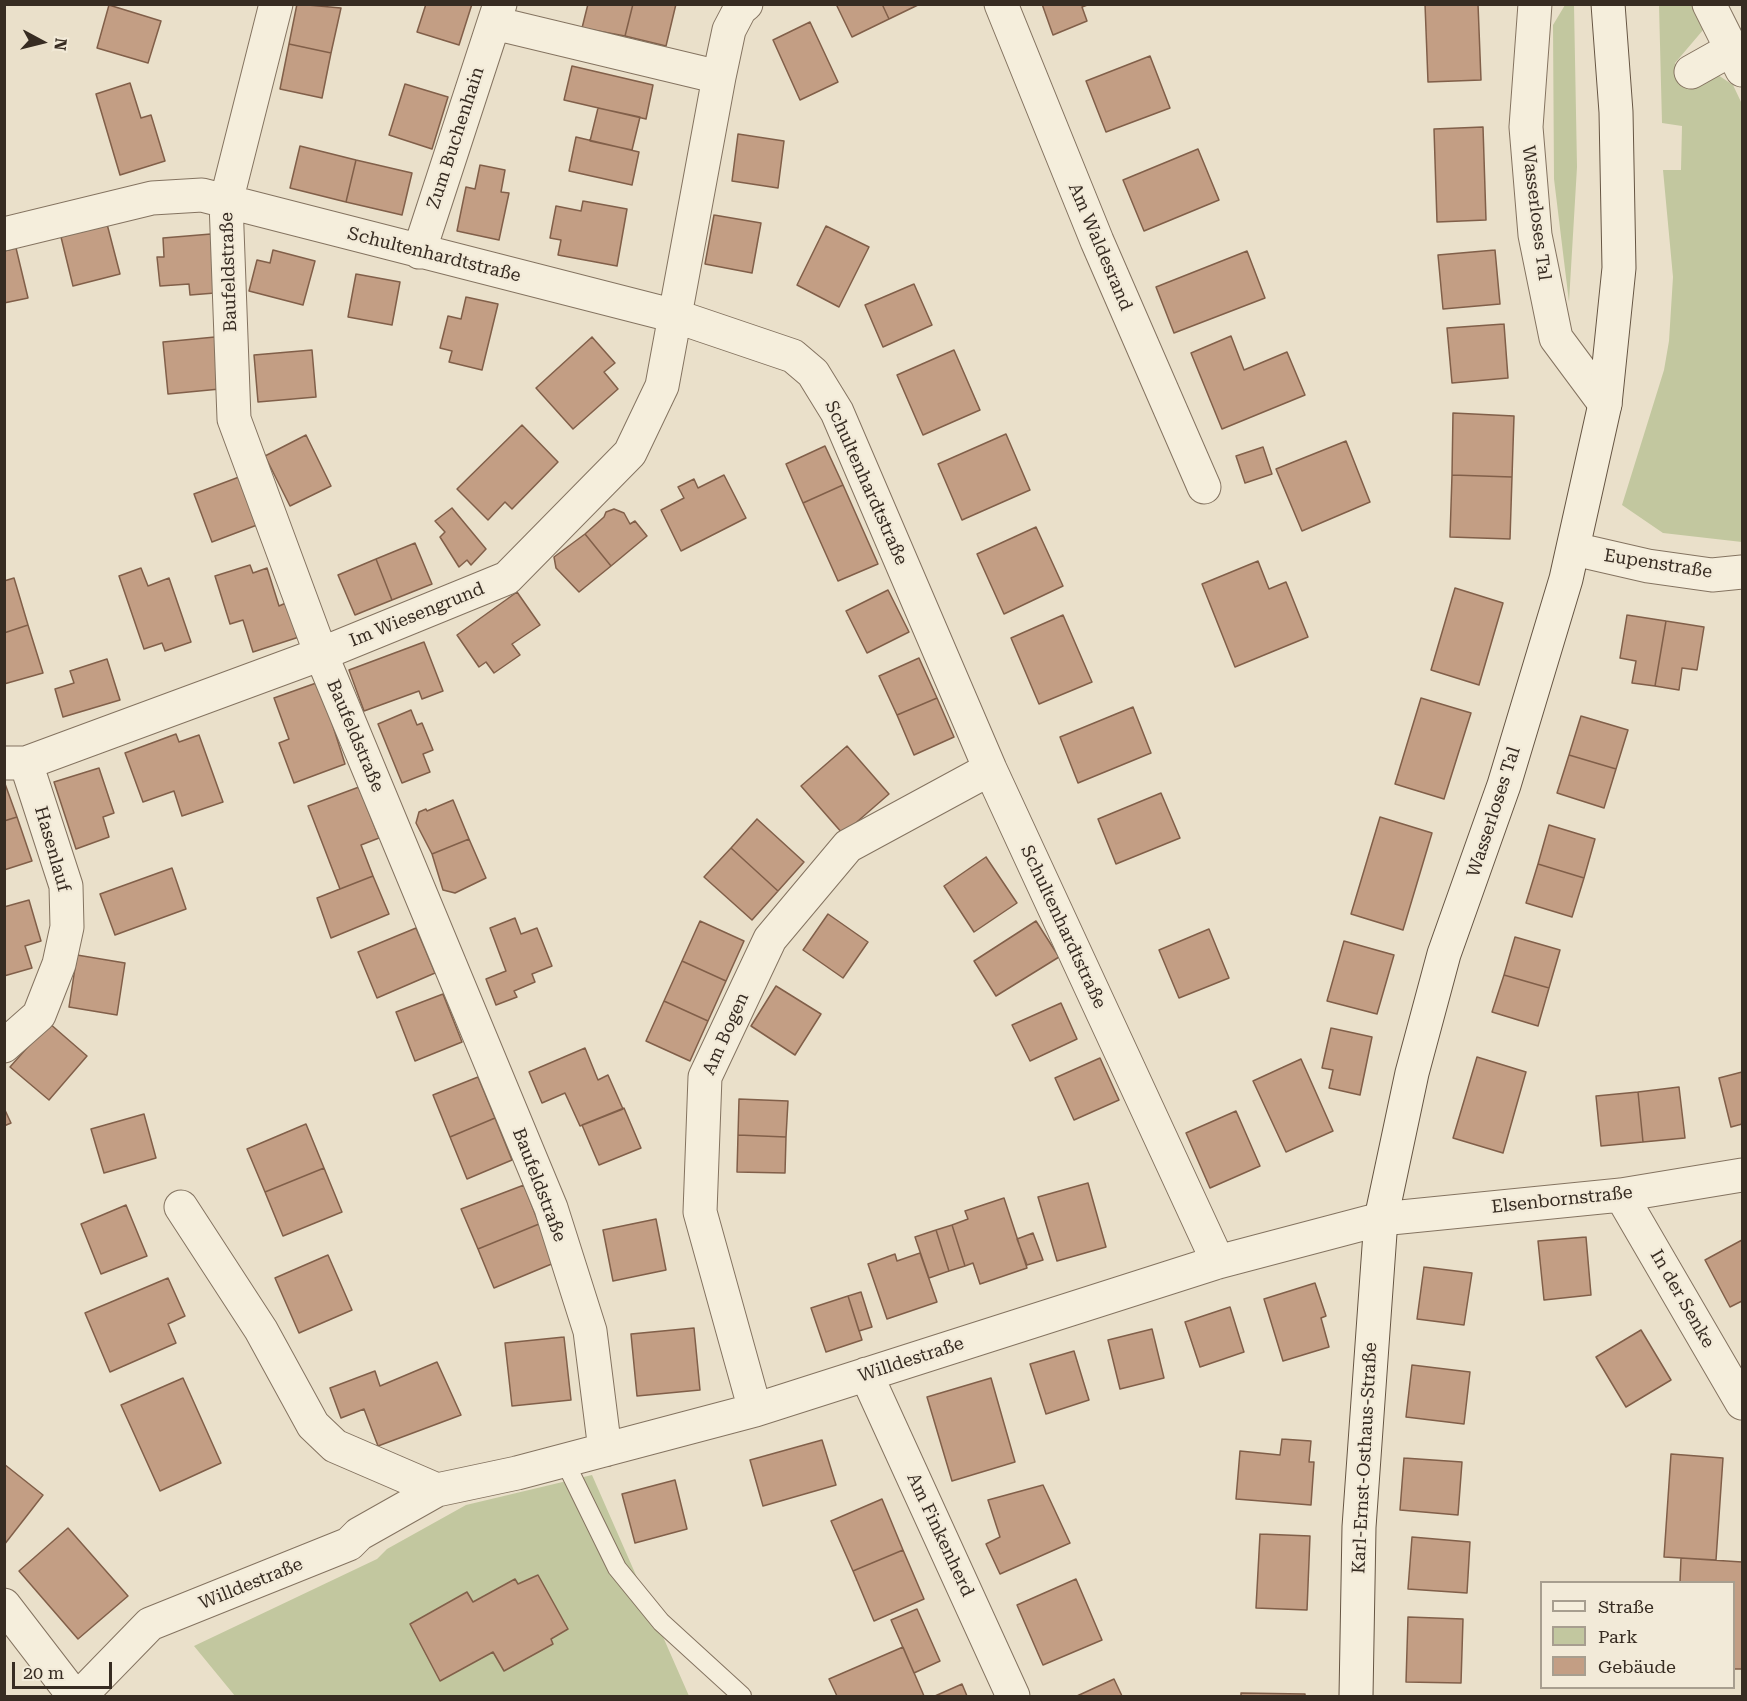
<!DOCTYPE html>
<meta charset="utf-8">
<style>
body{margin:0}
#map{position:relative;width:1747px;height:1701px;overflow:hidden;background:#eae0ca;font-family:"Roboto Serif",serif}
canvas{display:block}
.frame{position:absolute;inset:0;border:6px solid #372c22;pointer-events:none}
.legend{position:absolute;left:1540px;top:1581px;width:195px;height:108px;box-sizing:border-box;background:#f2ead8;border:2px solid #a79e8f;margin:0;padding:8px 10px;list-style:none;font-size:18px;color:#372c22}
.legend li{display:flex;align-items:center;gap:12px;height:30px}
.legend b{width:30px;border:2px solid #a79e8f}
.north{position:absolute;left:12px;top:12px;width:60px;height:60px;-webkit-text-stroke:4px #f2ead8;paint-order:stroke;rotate:97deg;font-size:16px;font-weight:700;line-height:24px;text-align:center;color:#372c22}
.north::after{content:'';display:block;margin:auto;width:21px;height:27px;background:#372c22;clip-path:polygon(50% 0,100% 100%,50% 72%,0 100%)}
.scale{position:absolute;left:12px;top:1662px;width:100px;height:27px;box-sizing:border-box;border:3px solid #372c22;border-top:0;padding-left:8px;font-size:18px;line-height:21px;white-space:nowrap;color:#372c22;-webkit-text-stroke:4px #f2ead8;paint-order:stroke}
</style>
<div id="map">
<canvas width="1747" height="1701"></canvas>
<div class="frame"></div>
<ul class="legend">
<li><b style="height:8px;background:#f5eedc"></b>Straße</li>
<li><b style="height:16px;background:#c2c79f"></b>Park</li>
<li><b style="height:16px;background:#c39e84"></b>Gebäude</li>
</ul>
<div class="north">N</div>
<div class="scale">20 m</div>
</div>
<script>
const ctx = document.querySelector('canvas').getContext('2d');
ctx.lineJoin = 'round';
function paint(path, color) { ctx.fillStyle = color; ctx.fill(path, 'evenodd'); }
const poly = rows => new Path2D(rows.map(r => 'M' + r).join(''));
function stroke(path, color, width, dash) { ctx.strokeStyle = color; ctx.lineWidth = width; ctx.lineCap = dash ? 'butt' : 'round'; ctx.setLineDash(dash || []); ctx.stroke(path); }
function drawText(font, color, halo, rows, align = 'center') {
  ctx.font = font + ' "Roboto Serif",serif'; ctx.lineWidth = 4.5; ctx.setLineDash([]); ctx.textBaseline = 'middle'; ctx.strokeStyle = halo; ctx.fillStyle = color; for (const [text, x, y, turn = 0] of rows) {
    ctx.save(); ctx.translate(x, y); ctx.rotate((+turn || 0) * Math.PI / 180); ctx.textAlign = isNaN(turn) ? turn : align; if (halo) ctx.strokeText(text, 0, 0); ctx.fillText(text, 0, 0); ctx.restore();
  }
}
const green = poly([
 [1565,5,1574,5,1577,167,1569,302,1554,179,1553,25],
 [1659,5,1697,5,1709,23,1675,63,1686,85,1718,75,1733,85,1742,104,1742,542,1663,533,1622,505,1664,370,1669,341,1673,277,1663,170,1681,170,1682,126,1662,123],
 [592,1475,689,1696,235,1696,194,1646,377,1559,387,1549,466,1505]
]);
const building = poly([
 [297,4,341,8,331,53,289,44,297,4],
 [426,4,472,4,459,45,417,32,426,4],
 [588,4,633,4,625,36,582,28,588,4],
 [633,4,676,4,666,46,625,36,633,4],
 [836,4,882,4,889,19,852,37,836,4],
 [882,4,920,4,889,19,882,4],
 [1042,4,1090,4,1082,7,1087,21,1053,35,1042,4],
 [1425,4,1478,4,1481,80,1428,82,1425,4],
 [109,5,161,21,148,63,97,48,109,5],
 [810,22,838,82,800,100,773,40,810,22],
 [289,44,331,53,322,98,280,89,289,44],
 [1150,56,1170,108,1106,132,1086,81,1150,56],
 [572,66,653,85,646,119,564,100,572,66],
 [130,83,141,118,151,115,165,161,120,175,96,94,130,83],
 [405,84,448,97,432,149,389,135,405,84],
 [598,108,640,117,632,150,590,141,598,108],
 [1483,127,1486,220,1437,222,1434,129,1483,127],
 [738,134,784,141,778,188,732,181,738,134],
 [576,137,639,152,632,185,569,171,576,137],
 [300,146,356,160,346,202,290,188,300,146],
 [1198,149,1219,200,1144,231,1123,180,1198,149],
 [356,160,412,173,402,215,346,202,356,160],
 [480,165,505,170,501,192,509,193,499,240,457,231,466,187,475,189,480,165],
 [583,201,627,209,617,266,558,255,561,240,550,238,556,206,581,211,583,201],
 [714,215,761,223,752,273,705,264,714,215],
 [107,224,120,274,73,286,61,237,107,224],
 [826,226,869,247,839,307,797,285,826,226],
 [211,234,215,293,190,295,189,284,160,286,157,257,164,257,163,238,211,234],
 [16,248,28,298,4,303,4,251,16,248],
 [273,250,315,261,303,305,249,291,257,260,270,263,273,250],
 [1495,250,1500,304,1443,309,1438,255,1495,250],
 [1247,251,1265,298,1174,333,1156,287,1247,251],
 [356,274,400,282,392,325,348,317,356,274],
 [914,284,932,325,883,347,865,305,914,284],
 [466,297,498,304,482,370,449,362,452,351,440,348,448,316,461,319,466,297],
 [1504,324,1508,378,1452,383,1447,328,1504,324],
 [1231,336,1244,370,1287,352,1305,395,1222,429,1191,353,1231,336],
 [215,337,220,389,168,394,163,342,215,337],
 [592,337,615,363,604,372,618,389,573,429,536,388,592,337],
 [312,350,316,397,258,402,254,355,312,350],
 [954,350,980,410,923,435,897,375,954,350],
 [1453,413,1514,416,1512,477,1452,475,1453,413],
 [522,425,558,462,512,509,505,502,488,520,457,489,522,425],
 [1006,434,1030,490,962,520,938,464,1006,434],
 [306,435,331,486,290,506,265,456,306,435],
 [1346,441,1370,502,1302,531,1276,469,1346,441],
 [825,446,843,485,803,503,786,464,825,446],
 [1263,447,1272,474,1245,483,1236,456,1263,447],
 [724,475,746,518,681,551,661,510,684,498,678,487,694,479,698,488,724,475],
 [1452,475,1512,477,1510,539,1450,537,1452,475],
 [239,477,257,525,212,542,194,494,239,477],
 [843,485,878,564,838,581,803,503,843,485],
 [452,508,486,549,471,565,467,560,459,567,440,537,445,532,435,521,452,508],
 [614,509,624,513,630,524,635,521,647,536,611,566,585,534,604,517,606,512,614,509],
 [1036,527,1063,586,1004,614,977,554,1036,527],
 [585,534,611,566,579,592,556,568,554,557,585,534],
 [415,543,432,584,392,600,376,559,415,543],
 [376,559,392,600,355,615,338,575,376,559],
 [1258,561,1269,589,1286,582,1308,637,1235,667,1202,584,1258,561],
 [250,565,253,573,267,568,279,606,288,602,299,637,253,652,243,620,230,624,215,576,250,565],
 [141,568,148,586,169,578,191,642,165,651,162,643,144,649,119,576,141,568],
 [14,578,28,625,4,633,4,581,14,578],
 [1455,588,1503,603,1479,685,1431,670,1455,588],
 [888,590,909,632,867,653,846,611,888,590],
 [517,592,540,625,512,644,520,655,494,673,486,662,479,667,457,635,517,592],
 [1063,615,1092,682,1039,704,1011,638,1063,615],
 [1627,615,1666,621,1655,686,1632,683,1636,661,1620,658,1627,615],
 [1666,621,1704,627,1697,670,1682,668,1679,690,1655,686,1666,621],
 [28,625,43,673,4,684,4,633,28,625],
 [424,642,443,691,422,699,419,691,364,711,349,670,424,642],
 [919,658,937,698,897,715,879,676,919,658],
 [107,659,120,700,63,717,55,689,74,683,70,671,107,659],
 [319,682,345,764,294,783,279,743,289,739,274,698,319,682],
 [937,698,954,737,914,755,897,715,937,698],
 [1421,698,1471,713,1444,799,1395,784,1421,698],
 [1133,707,1151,753,1078,783,1060,737,1133,707],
 [411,710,417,725,422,723,433,750,423,754,430,772,402,783,378,724,411,710],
 [1581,716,1628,730,1616,769,1569,755,1581,716],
 [176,734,179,742,199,735,223,802,182,816,174,791,143,802,125,753,176,734],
 [847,746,889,794,843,834,801,786,847,746],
 [1569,755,1616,769,1604,808,1557,793,1569,755],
 [99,768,114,813,103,817,109,837,76,849,54,782,99,768],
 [4,781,17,817,4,821,4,781],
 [359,787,379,838,361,845,373,876,340,889,308,806,359,787],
 [1161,793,1180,838,1116,864,1098,819,1161,793],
 [453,800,469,839,432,854,416,823,419,812,426,809,427,811,453,800],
 [17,817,32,861,4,870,4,821,17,817],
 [1380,817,1432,833,1403,930,1351,914,1380,817],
 [757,819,804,862,778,891,731,848,757,819],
 [1549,825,1595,839,1584,878,1538,864,1549,825],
 [469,839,486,878,455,893,443,890,432,854,469,839],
 [731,848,778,891,752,920,704,877,731,848],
 [986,857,1017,903,974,932,944,886,986,857],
 [1538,864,1584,878,1572,917,1526,903,1538,864],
 [172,868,186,909,115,935,100,894,172,868],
 [373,876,389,914,331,938,317,898,373,876],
 [29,900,41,941,25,946,32,968,4,976,4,907,29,900],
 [828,914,868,942,843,978,803,950,828,914],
 [515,918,521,934,537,928,552,966,532,974,535,982,514,991,517,997,496,1005,486,979,506,971,490,928,515,918],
 [700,921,744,941,726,981,682,961,700,921],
 [1036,921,1059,957,996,996,974,961,1036,921],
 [416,928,435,973,377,998,358,952,416,928],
 [1209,929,1229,978,1179,998,1159,950,1209,929],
 [1515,937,1560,950,1549,988,1504,975,1515,937],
 [1344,941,1394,955,1377,1014,1327,1001,1344,941],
 [77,955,125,963,117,1015,69,1007,77,955],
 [682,961,726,981,708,1021,664,1001,682,961],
 [1504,975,1549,988,1538,1026,1492,1012,1504,975],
 [776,986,821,1014,795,1055,751,1026,776,986],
 [443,994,462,1042,415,1061,396,1012,443,994],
 [664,1001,708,1021,690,1061,646,1041,664,1001],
 [1061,1003,1077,1039,1030,1061,1012,1025,1061,1003],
 [49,1023,87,1056,49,1100,10,1067,49,1023],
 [1331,1028,1372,1037,1360,1095,1329,1088,1333,1070,1322,1068,1331,1028],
 [585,1048,598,1080,608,1075,623,1109,580,1126,565,1093,542,1103,529,1072,585,1048],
 [1477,1057,1526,1072,1503,1153,1453,1138,1477,1057],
 [1100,1058,1119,1100,1074,1120,1055,1078,1100,1058],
 [1301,1059,1333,1131,1286,1152,1253,1081,1301,1059],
 [1742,1072,1742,1124,1731,1127,1719,1078,1742,1072],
 [478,1077,495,1118,450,1137,433,1095,478,1077],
 [1679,1087,1685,1138,1643,1142,1638,1092,1679,1087],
 [1638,1092,1643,1142,1601,1146,1596,1096,1638,1092],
 [739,1099,788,1101,786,1137,738,1135,739,1099],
 [4,1108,11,1123,4,1126,4,1108],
 [624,1108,641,1148,599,1165,582,1125,624,1108],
 [1236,1111,1260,1166,1210,1188,1186,1133,1236,1111],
 [144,1114,156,1158,104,1173,91,1129,144,1114],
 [495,1118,512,1160,467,1179,450,1137,495,1118],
 [306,1124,324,1168,265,1192,247,1149,306,1124],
 [738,1135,786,1137,785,1173,737,1172,738,1135],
 [324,1168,342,1212,283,1236,265,1192,324,1168],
 [1088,1183,1106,1247,1057,1261,1038,1197,1088,1183],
 [524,1185,539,1224,478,1249,461,1209,524,1185],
 [1004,1198,1027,1268,980,1284,973,1263,965,1266,952,1225,968,1219,965,1211,1004,1198],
 [126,1205,147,1256,101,1274,81,1224,126,1205],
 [656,1219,666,1270,613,1281,603,1230,656,1219],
 [539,1224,554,1263,494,1288,478,1249,539,1224],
 [952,1225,965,1266,949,1271,936,1230,952,1225],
 [936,1230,949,1271,929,1278,915,1237,936,1230],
 [1033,1233,1043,1260,1027,1265,1017,1239,1033,1233],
 [1586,1237,1591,1295,1544,1300,1538,1241,1586,1237],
 [1742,1240,1742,1301,1730,1307,1705,1260,1742,1240],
 [920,1253,937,1302,887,1319,868,1264,895,1254,897,1261,920,1253],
 [328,1255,352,1310,299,1333,275,1278,328,1255],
 [1424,1267,1472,1273,1464,1325,1417,1319,1424,1267],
 [168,1278,185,1316,168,1324,176,1343,110,1372,85,1313,168,1278],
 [1315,1283,1326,1316,1321,1318,1329,1347,1283,1361,1264,1299,1315,1283],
 [861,1292,872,1327,859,1331,848,1296,861,1292],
 [848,1296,862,1340,826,1352,811,1308,848,1296],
 [1230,1307,1244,1352,1200,1367,1185,1322,1230,1307],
 [694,1328,700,1390,637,1396,631,1334,694,1328],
 [1152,1329,1164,1378,1120,1389,1108,1340,1152,1329],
 [1641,1330,1671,1380,1626,1407,1596,1357,1641,1330],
 [564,1337,571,1400,512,1406,505,1343,564,1337],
 [1074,1351,1089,1400,1046,1414,1030,1364,1074,1351],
 [437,1362,461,1415,378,1446,364,1409,341,1418,330,1388,375,1371,380,1386,437,1362],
 [1412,1365,1470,1372,1464,1424,1406,1417,1412,1365],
 [183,1378,221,1463,160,1491,121,1405,183,1378],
 [991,1378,1015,1462,952,1481,927,1397,991,1378],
 [1282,1439,1311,1441,1309,1462,1314,1462,1311,1505,1236,1499,1240,1451,1280,1455,1282,1439],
 [822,1440,836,1485,763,1506,750,1460,822,1440],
 [1671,1454,1723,1458,1716,1560,1664,1557,1671,1454],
 [1404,1458,1462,1462,1458,1515,1400,1510,1404,1458],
 [4,1464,43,1495,4,1545,4,1464],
 [675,1480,687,1529,635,1543,622,1494,675,1480],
 [1043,1485,1070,1543,1000,1574,986,1544,1000,1537,988,1500,1043,1485],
 [882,1499,903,1550,853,1571,831,1521,882,1499],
 [68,1528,128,1596,78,1639,19,1571,68,1528],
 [1260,1534,1310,1536,1307,1610,1256,1608,1260,1534],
 [1412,1537,1470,1542,1467,1593,1408,1589,1412,1537],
 [903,1550,924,1599,874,1621,853,1571,903,1550],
 [1681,1558,1742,1562,1742,1669,1734,1669,1734,1582,1680,1582,1681,1558],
 [538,1575,568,1629,551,1639,553,1644,504,1671,493,1652,440,1681,410,1624,467,1592,473,1602,515,1579,518,1584,538,1575],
 [1076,1579,1102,1640,1043,1665,1017,1605,1076,1579],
 [917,1609,940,1661,914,1673,891,1620,917,1609],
 [1408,1617,1463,1619,1461,1683,1406,1682,1408,1617],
 [903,1647,924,1696,837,1696,829,1679,903,1647],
 [1114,1679,1122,1696,1077,1696,1114,1679],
 [962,1684,967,1696,935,1696,962,1684],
 [1241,1693,1305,1694,1305,1696,1241,1696,1241,1693]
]);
const service = poly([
 [564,1460,617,1568,661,1622,742,1696]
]);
const minor = poly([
 [276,4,226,202,234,419,321,654,551,1208,590,1331,605,1450],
 [1001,4,1097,241,1204,487],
 [1535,4,1526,127,1535,235,1556,338,1605,404],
 [1709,4,1742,70],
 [494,23,719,77],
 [1691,72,1732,49],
 [4,234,152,198,202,195,675,316,793,356,813,373,837,412,990,769,1218,1262],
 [419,252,500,4],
 [1574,549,1648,566,1712,575,1742,572],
 [26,763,321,654,507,578,630,453,662,386,719,77,729,30,740,9,746,4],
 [4,1046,39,1015,59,964,67,927,66,886,26,763,5,763],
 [1621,1195,1742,1403],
 [181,1207,261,1330,313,1425,335,1446,437,1490],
 [866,1374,1013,1696],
 [755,1410,700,1212,705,1077,770,939,848,846,990,769],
 [4,1605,74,1696],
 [80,1696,150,1624,349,1544,359,1534,437,1490,517,1473,755,1410,1218,1262,1381,1219,1621,1195,1742,1175]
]);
const secondary = poly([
 [1356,1696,1359,1527,1381,1219,1412,1073,1444,954,1504,785,1566,579,1605,404,1619,268,1616,112,1608,4]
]);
const streetNames = [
 ["Zum Buchenhain",456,138,-72],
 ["Wasserloses Tal",1536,213,83],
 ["Am Waldesrand",1100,247,67],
 ["Schultenhardtstraße",434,255,14],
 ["Baufeldstraße",229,272,-92],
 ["Schultenhardtstraße",866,483,66],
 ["Eupenstraße",1658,564,9],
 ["Im Wiesengrund",417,615,-22],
 ["Baufeldstraße",355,736,67],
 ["Wasserloses Tal",1494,812,-72],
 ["Hasenlauf",52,849,74],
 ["Schultenhardtstraße",1063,927,65],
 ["Am Bogen",726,1034,-66],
 ["Baufeldstraße",539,1185,69],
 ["Elsenbornstraße",1562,1200,-6],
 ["In der Senke",1682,1299,60],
 ["Willdestraße",911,1360,-18],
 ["Karl-Ernst-Osthaus-Straße",1365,1458,-87],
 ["Am Finkenherd",940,1535,65],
 ["Willdestraße",251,1584,-22]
];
paint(green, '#c2c79f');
paint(building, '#c39e84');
stroke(building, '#815f49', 1.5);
stroke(service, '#847360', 20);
stroke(minor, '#847360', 35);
stroke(secondary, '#665543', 35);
stroke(service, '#f5eedc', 18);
stroke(minor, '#f5eedc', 33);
stroke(secondary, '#f5eedc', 33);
drawText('18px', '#372c22', '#f2ead8', streetNames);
</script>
